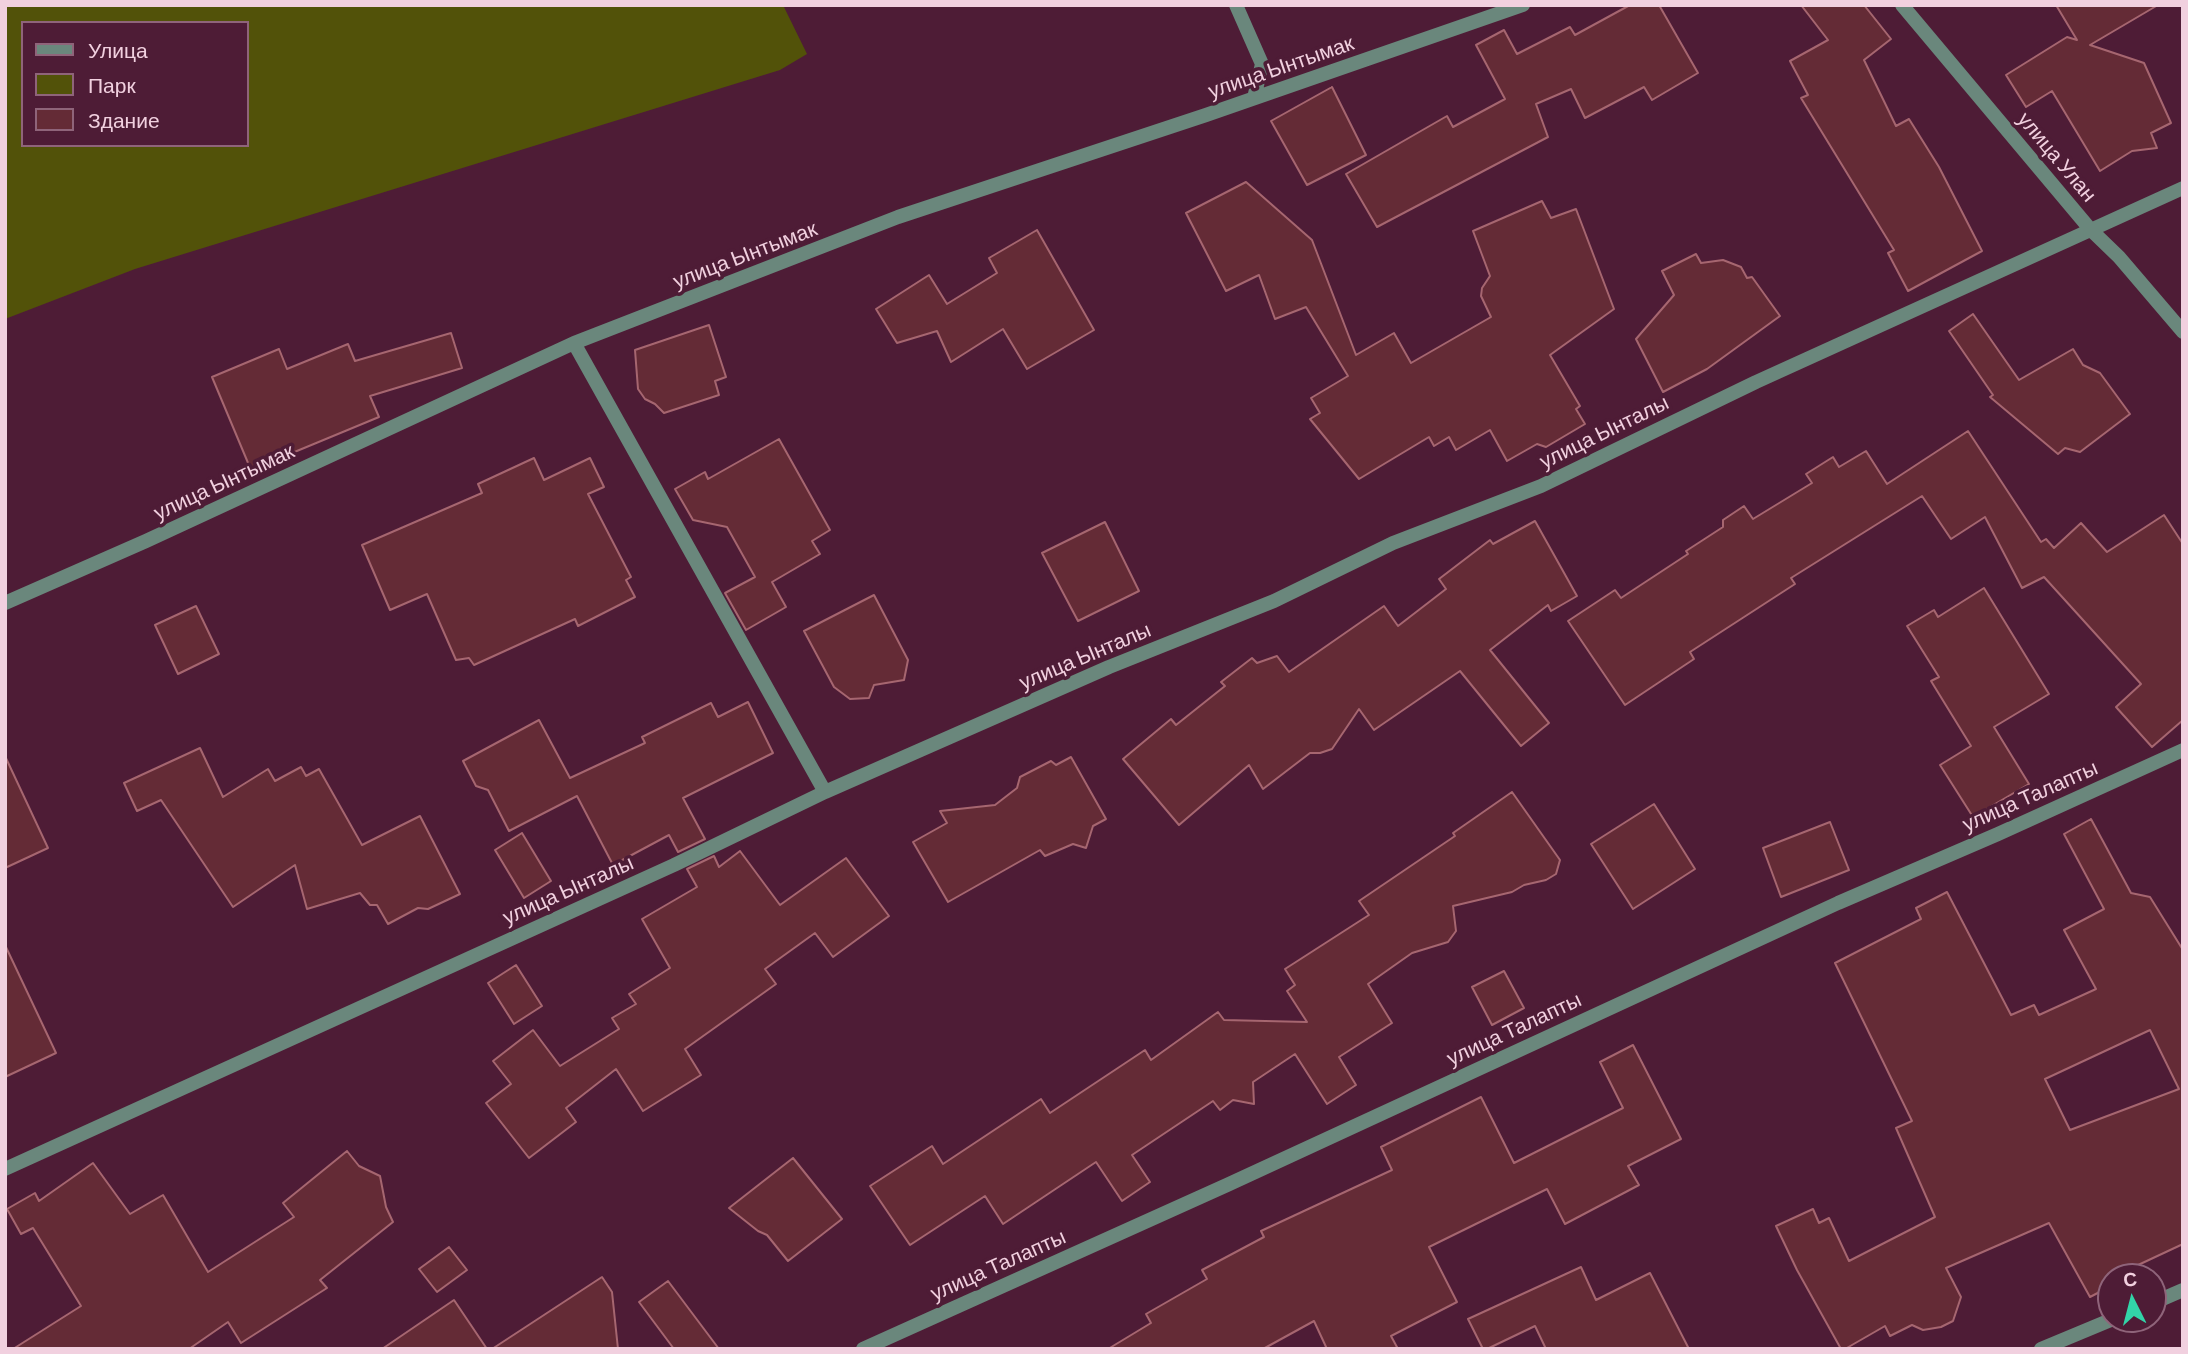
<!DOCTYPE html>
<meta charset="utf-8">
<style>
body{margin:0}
#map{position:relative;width:2188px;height:1354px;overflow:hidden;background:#4e1c36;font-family:Barlow,sans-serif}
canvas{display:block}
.frame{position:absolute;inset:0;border:7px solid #f1d0df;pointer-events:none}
.legend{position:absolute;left:21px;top:21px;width:228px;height:126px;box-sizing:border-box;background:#4e1c36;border:2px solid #8f647a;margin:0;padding:9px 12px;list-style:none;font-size:21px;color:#f1d0df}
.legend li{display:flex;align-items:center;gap:14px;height:35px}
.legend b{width:35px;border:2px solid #8f647a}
.north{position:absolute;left:2097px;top:1263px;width:70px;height:70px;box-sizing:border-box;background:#4e1c36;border:2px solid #8f647a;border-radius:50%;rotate:354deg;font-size:19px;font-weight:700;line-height:28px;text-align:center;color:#f1d0df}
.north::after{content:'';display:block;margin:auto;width:24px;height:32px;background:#32d4a8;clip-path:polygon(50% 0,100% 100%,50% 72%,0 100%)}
</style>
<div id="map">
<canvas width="2188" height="1354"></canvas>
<div class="frame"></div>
<ul class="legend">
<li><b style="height:9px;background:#6a877c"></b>Улица</li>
<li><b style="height:19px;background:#525209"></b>Парк</li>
<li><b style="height:19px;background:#642b36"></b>Здание</li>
</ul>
<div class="north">С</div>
</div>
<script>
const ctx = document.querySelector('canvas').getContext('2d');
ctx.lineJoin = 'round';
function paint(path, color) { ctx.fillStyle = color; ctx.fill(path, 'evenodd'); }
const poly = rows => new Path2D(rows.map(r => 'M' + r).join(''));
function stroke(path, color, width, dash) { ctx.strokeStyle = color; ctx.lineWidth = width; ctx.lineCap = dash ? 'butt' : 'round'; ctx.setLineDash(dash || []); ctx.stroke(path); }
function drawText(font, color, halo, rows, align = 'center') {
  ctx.font = font + ' Barlow,sans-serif'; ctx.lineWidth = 7; ctx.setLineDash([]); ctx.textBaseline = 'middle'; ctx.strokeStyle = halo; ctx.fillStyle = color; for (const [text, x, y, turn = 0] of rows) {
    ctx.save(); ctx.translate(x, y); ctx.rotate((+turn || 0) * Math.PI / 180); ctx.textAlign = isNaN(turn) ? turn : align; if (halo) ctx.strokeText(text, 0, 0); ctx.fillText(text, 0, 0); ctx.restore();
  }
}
const green = poly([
 [5,5,783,5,807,54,780,70,135,269,5,319],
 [23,23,247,23,247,145,23,145]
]);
const building = poly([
 [1630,5,1659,5,1698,73,1652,100,1644,87,1585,118,1571,89,1536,104,1548,137,1377,227,1346,174,1447,116,1453,127,1505,99,1476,45,1504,30,1517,54,1570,27,1575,35,1630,5],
 [1801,5,1864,5,1891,39,1864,60,1896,126,1909,119,1939,167,1982,251,1908,291,1888,253,1894,250,1801,98,1808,95,1790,61,1828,40,1801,5],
 [2056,5,2158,5,2090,45,2144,63,2171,123,2151,133,2157,148,2132,151,2100,171,2052,91,2026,107,2006,75,2067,37,2077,40,2056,5],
 [1332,87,1366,155,1307,185,1271,121,1332,87],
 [1246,182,1312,240,1356,355,1394,333,1411,363,1491,317,1481,296,1482,288,1490,276,1473,231,1542,201,1551,218,1576,209,1614,309,1550,355,1580,406,1576,409,1585,424,1546,447,1537,444,1507,461,1490,430,1456,450,1449,437,1434,446,1429,437,1359,479,1310,419,1320,413,1311,398,1348,376,1306,307,1275,319,1259,275,1226,291,1186,213,1246,182],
 [1037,230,1094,330,1027,369,1003,329,951,362,937,331,897,343,876,309,929,275,947,304,997,273,989,258,1037,230],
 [1696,254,1701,263,1723,260,1741,267,1747,278,1752,277,1780,316,1707,369,1663,392,1636,339,1674,295,1662,271,1696,254],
 [1973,314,2019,380,2073,349,2083,365,2100,373,2130,414,2080,452,2065,448,2058,454,1990,397,1993,395,1949,331,1973,314],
 [709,325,726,377,715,381,719,395,664,413,655,404,645,399,638,389,635,350,709,325],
 [451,333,462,368,370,396,379,417,251,470,212,377,279,349,287,369,348,344,355,361,451,333],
 [1968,431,2041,542,2046,539,2054,548,2081,523,2107,552,2164,515,2183,544,2183,720,2152,747,2116,707,2141,684,2044,577,2022,588,1985,517,1951,539,1922,496,1791,578,1795,584,1690,652,1694,659,1625,705,1568,621,1615,590,1621,598,1688,554,1686,551,1723,527,1723,520,1744,506,1753,519,1812,483,1806,474,1833,457,1839,467,1866,451,1887,484,1968,431],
 [779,439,830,530,812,541,820,554,772,582,786,607,746,630,725,593,755,577,727,527,693,520,675,489,705,472,708,479,779,439],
 [534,458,544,480,590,458,604,487,588,494,631,577,626,580,635,597,578,626,575,619,474,665,469,658,456,660,427,594,390,610,362,545,482,493,478,484,534,458],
 [1535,521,1577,596,1551,611,1548,605,1490,650,1549,723,1521,746,1460,671,1374,730,1359,709,1332,749,1320,753,1310,753,1263,789,1249,765,1179,825,1123,759,1171,719,1176,725,1225,686,1221,682,1252,658,1257,663,1277,656,1289,672,1384,606,1398,626,1446,589,1439,579,1490,540,1493,544,1535,521],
 [1105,522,1139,591,1078,621,1042,553,1105,522],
 [1984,588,2049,694,1994,727,2029,784,1973,817,1940,765,1971,746,1931,681,1939,677,1907,626,1934,610,1938,617,1984,588],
 [874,595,908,660,904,680,874,685,869,698,850,699,834,687,804,631,874,595],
 [196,606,219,654,178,674,155,625,196,606],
 [748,702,773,753,683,798,705,839,678,852,669,835,613,865,577,796,509,831,488,790,476,786,463,761,539,720,570,778,645,743,642,737,711,703,718,717,748,702],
 [200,748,223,797,268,769,275,781,301,767,306,776,319,769,362,845,420,816,460,894,428,909,418,908,388,924,377,905,370,905,360,893,307,909,295,865,233,907,161,800,137,811,124,783,200,748],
 [5,756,48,848,5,868,5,756],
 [1071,757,1106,819,1093,826,1086,848,1073,844,1045,856,1040,850,948,902,913,842,947,823,940,811,995,805,1017,788,1020,777,1051,761,1056,765,1071,757],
 [1512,792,1560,860,1556,874,1546,880,1524,885,1512,892,1453,906,1456,931,1448,942,1412,953,1368,984,1392,1023,1339,1057,1356,1085,1327,1104,1295,1054,1253,1082,1254,1104,1233,1100,1220,1110,1213,1101,1132,1155,1150,1182,1122,1201,1096,1162,1003,1224,985,1196,910,1245,870,1186,932,1146,943,1164,1041,1099,1050,1113,1145,1050,1151,1060,1218,1012,1224,1020,1307,1022,1287,991,1295,985,1285,969,1369,915,1359,901,1455,836,1453,833,1512,792],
 [1654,804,1695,869,1633,909,1591,844,1654,804],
 [2091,819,2131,893,2150,897,2183,950,2183,1244,2121,1273,2123,1277,2111,1277,2111,1286,2090,1297,2049,1223,1946,1268,1961,1297,1953,1321,1941,1327,1923,1330,1912,1325,1890,1336,1885,1326,1845,1349,1841,1349,1797,1270,1776,1226,1813,1209,1819,1223,1829,1218,1849,1261,1935,1217,1896,1128,1912,1121,1835,963,1921,919,1916,908,1947,892,2011,1015,2034,1005,2039,1015,2096,989,2064,930,2104,909,2064,834,2091,819],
 [2150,1030,2179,1089,2070,1130,2045,1079,2150,1030],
 [1830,822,1849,870,1781,897,1763,848,1830,822],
 [522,833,551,881,524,898,495,850,522,833],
 [740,851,780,905,846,858,889,916,833,957,815,933,765,969,776,984,685,1049,701,1075,643,1111,616,1069,566,1108,576,1122,529,1158,486,1103,511,1084,493,1061,533,1030,560,1066,619,1029,612,1018,636,1004,629,994,670,968,642,919,697,887,687,869,714,856,719,867,740,851],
 [5,945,56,1053,5,1077,5,945],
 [516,965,542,1006,514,1024,488,983,516,965],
 [1504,971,1524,1008,1492,1025,1472,987,1504,971],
 [1633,1045,1681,1139,1628,1166,1639,1185,1565,1224,1547,1189,1429,1247,1457,1302,1391,1336,1398,1349,1327,1349,1314,1321,1263,1349,1108,1349,1151,1323,1146,1314,1207,1279,1202,1270,1264,1237,1261,1231,1392,1170,1381,1147,1481,1097,1514,1163,1623,1108,1600,1062,1633,1045],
 [347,1151,359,1166,380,1176,386,1207,393,1222,320,1280,327,1288,241,1343,228,1322,189,1349,13,1349,81,1306,33,1228,21,1234,7,1209,35,1193,39,1201,93,1163,130,1214,163,1195,208,1272,294,1217,283,1203,347,1151],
 [793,1158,842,1219,788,1261,767,1235,758,1231,729,1208,793,1158],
 [449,1247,467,1270,437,1292,419,1269,449,1247],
 [1581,1267,1596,1300,1650,1273,1689,1349,1546,1349,1535,1326,1487,1349,1483,1349,1468,1319,1581,1267],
 [602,1277,612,1292,618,1349,492,1349,602,1277],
 [668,1281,719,1349,674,1349,639,1302,668,1281],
 [454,1300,487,1349,382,1349,454,1300]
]);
const street = poly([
 [1236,5,1262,64,1254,98],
 [1902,5,2090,229,2119,257,2183,332],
 [574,343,825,792],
 [5,603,146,541,574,343,898,217,1206,115,1523,5],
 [5,1169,674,865,825,792,1109,667,1274,601,1393,543,1541,486,1756,382,2183,188],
 [2153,1303,2183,1290],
 [863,1349,1227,1185,1838,903,1998,834,2183,750],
 [2041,1349,2113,1319]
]);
const streetNames = [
 ["улица Ынтымак",1281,67,-19],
 ["улица Улан",2057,157,50],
 ["улица Ынтымак",745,255,-21],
 ["улица Ынталы",1604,432,-26],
 ["улица Ынтымак",224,482,-25],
 ["улица Ынталы",1085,656,-23],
 ["улица Талапты",2030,796,-24],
 ["улица Ынталы",568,890,-24],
 ["улица Талапты",1514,1029,-25],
 ["улица Талапты",998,1265,-24]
];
paint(green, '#525209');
paint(building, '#642b36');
stroke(building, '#a66670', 2);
stroke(street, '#6a877c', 14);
drawText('21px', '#f1d0df', '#4e1c36', streetNames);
</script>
